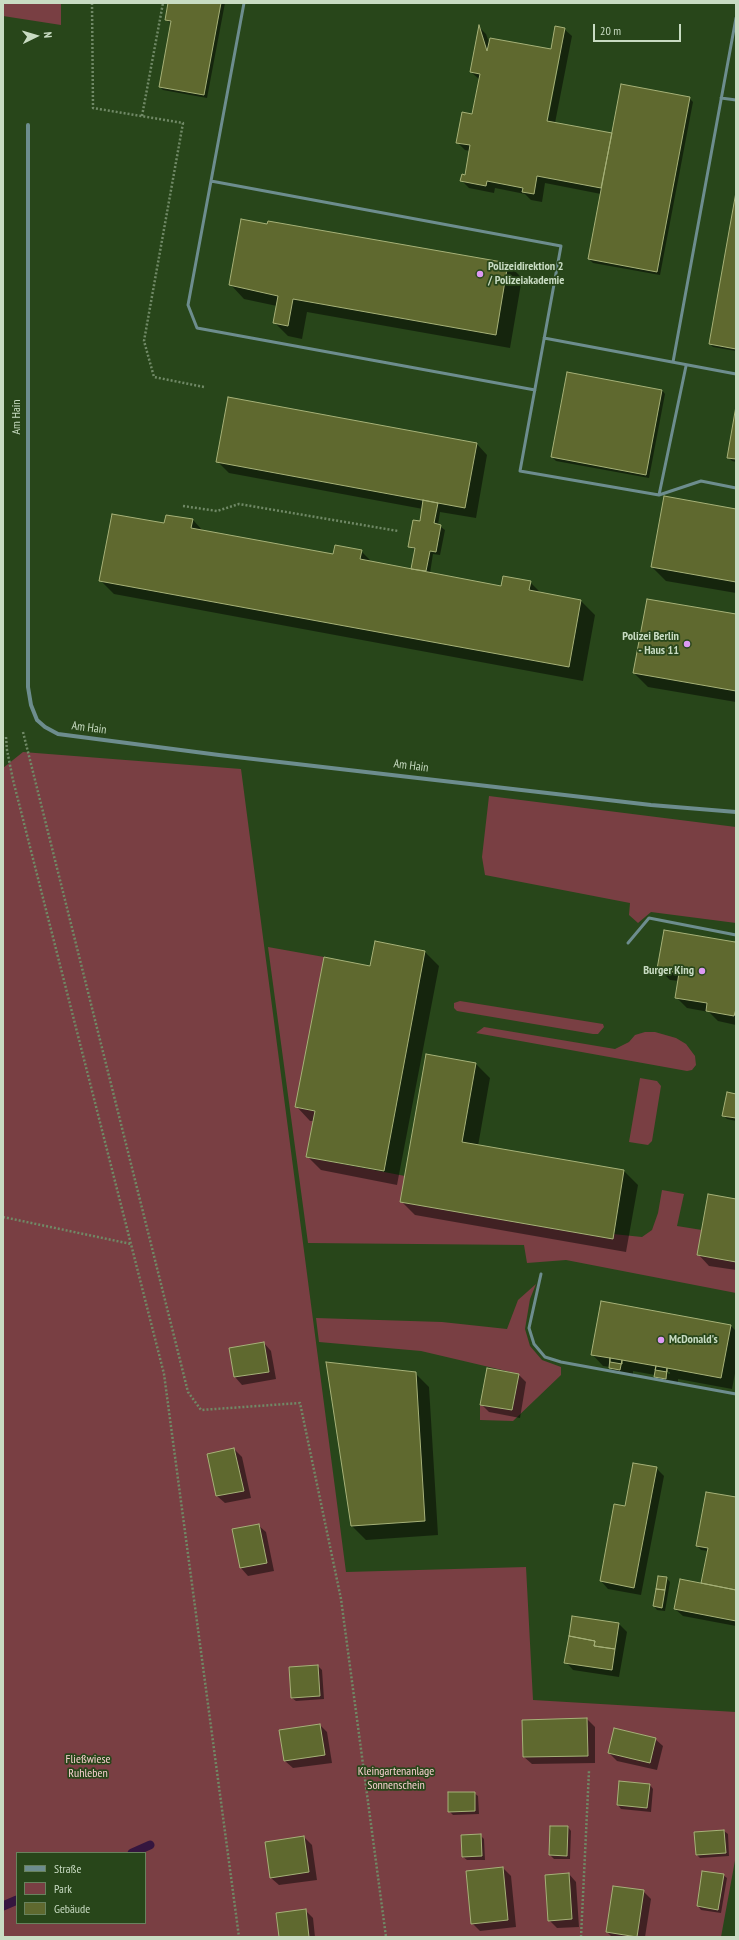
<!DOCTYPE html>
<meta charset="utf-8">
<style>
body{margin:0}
#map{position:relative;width:739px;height:1940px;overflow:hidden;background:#28461a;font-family:"PT Sans Narrow",sans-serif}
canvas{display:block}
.frame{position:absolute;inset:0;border:4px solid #c8dbc2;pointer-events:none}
.legend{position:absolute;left:16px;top:1852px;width:130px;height:72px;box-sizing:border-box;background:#28461a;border:1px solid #68825d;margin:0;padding:5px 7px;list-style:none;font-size:12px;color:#c8dbc2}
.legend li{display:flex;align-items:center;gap:8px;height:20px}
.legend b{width:20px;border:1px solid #68825d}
.north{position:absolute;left:16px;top:16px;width:40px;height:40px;-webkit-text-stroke:3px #28461a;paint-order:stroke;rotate:85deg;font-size:11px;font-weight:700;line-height:16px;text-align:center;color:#c8dbc2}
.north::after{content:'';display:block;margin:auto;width:14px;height:18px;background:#c8dbc2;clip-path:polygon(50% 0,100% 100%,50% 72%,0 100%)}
.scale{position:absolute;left:593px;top:24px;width:88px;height:18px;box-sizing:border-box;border:2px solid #c8dbc2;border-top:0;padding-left:5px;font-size:12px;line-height:14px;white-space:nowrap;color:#c8dbc2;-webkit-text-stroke:3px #28461a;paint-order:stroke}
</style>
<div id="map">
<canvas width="739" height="1940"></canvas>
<div class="frame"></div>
<ul class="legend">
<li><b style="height:5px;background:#6d8d8e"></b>Straße</li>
<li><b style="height:11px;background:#793f43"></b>Park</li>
<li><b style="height:11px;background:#5f692f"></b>Gebäude</li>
</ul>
<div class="north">N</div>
<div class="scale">20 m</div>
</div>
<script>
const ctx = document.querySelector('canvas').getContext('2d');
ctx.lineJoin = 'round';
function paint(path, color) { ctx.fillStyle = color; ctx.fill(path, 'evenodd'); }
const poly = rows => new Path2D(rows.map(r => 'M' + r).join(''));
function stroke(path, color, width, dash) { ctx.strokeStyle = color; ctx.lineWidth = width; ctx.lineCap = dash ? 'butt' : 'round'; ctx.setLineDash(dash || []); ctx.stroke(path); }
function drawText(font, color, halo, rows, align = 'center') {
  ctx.font = font + ' "PT Sans Narrow",sans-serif'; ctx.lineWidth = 3.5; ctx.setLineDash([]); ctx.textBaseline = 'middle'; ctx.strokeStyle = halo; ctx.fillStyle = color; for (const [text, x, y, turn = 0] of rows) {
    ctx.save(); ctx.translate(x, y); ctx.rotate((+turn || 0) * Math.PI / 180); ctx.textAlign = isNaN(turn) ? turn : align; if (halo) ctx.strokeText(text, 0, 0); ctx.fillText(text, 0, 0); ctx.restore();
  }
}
const green = poly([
 [3,3,61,3,61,25,3,16],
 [23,752,241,769,346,1572,526,1567,533,1700,736,1712,736,1855,721,1937,3,1937,3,768],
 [17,1853,145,1853,145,1923,17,1923],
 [489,796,736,827,736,923,651,912,638,923,629,915,630,903,485,875,482,857],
 [268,947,324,957,296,1107,315,1111,306,1157,405,1176,613,1234,642,1237,652,1230,658,1213,662,1190,684,1194,677,1226,702,1230,736,1262,736,1293,566,1260,527,1263,524,1245,308,1243],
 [460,1001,603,1024,604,1027,598,1034,593,1034,457,1011,454,1008,454,1003],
 [484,1027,615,1049,629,1042,635,1035,645,1032,655,1032,676,1038,686,1044,695,1056,696,1065,692,1070,687,1071,476,1033],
 [640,1078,657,1081,661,1086,652,1141,648,1145,629,1142],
 [536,1284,530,1299,525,1329,530,1346,542,1360,561,1367,561,1375,513,1421,480,1420,480,1405,512,1410,519,1374,421,1351,319,1342,316,1318,442,1322,507,1329,518,1300]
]);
const shadow = poly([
 [169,3,225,3,207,98,163,90,160,87,172,24,166,20],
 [479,27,486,34,490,45,552,51,564,29,572,36,555,123,611,134,689,98,693,102,660,275,593,263,589,259,601,194,545,183,542,202,531,200,525,194,495,188,494,193,469,188,461,180,465,176,470,151,465,150,458,143,473,115,480,80,471,72],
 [558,57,560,57,547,126,545,125],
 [736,198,736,351,713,347,710,344],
 [269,222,508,264,522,278,510,348,307,312,302,339,288,336,274,322,277,306,244,299,231,285],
 [662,390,665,394,649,478,556,461,552,457],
 [736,412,736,462,732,461,728,457],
 [476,443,487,455,476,518,440,512,438,525,445,530,440,555,433,554,430,573,502,587,530,582,542,594,581,601,595,615,583,681,114,594,100,580,165,525,193,520,203,531,334,555,361,551,373,563,412,570,415,550,409,546,421,522,423,509,229,473,218,462],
 [736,510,736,593,666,581,652,567],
 [736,615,736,702,648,687,634,673],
 [736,943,736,1025,718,1021,709,1012,687,1008,676,997,679,981,670,980,658,968],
 [425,952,439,966,397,1185,321,1170,307,1156,314,1121,310,1121,297,1107,371,967],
 [476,1064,490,1078,478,1146,624,1171,638,1185,626,1252,415,1215,401,1201],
 [736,1095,736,1121,727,1119,723,1115],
 [736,1200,736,1270,709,1266,698,1254],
 [731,1326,736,1331,736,1368,732,1389,678,1379,678,1383,659,1380,655,1375,633,1371,633,1375,614,1372,610,1367,603,1366,592,1354],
 [657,1370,670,1372,670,1374,660,1372],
 [264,1343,271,1351,276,1379,242,1385,235,1377],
 [415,1373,429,1387,438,1535,366,1540,352,1526],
 [519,1375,526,1382,520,1418,489,1412,481,1404],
 [234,1449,242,1457,251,1498,225,1503,217,1496],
 [656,1468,664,1476,641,1595,608,1589,601,1581],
 [736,1498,736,1626,683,1616,675,1609,704,1585,702,1583,708,1551,701,1550,697,1546],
 [258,1525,266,1532,274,1571,248,1576,241,1568,233,1530],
 [666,1578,670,1582,665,1611,657,1610,654,1606],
 [573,1617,619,1624,627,1632,619,1677,573,1670,566,1662],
 [318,1666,322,1670,324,1699,296,1701,292,1698],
 [587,1719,595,1727,595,1763,532,1764,524,1757,523,1721],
 [320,1725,327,1732,332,1763,293,1768,285,1761],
 [655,1739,663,1746,657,1770,617,1761,609,1753],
 [650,1785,653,1789,651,1812,621,1809,618,1805],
 [474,1793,478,1796,479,1814,453,1815,449,1811],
 [568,1827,571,1831,570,1859,554,1859,550,1855],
 [724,1831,728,1834,729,1856,700,1858,697,1855],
 [480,1835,484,1839,485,1860,467,1860,463,1857],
 [304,1837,312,1845,317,1880,279,1885,271,1878],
 [503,1868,511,1876,516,1927,480,1931,472,1923],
 [569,1874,576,1882,579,1927,557,1928,549,1920],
 [723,1875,727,1878,721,1913,701,1910,698,1906],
 [643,1891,651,1899,645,1937,612,1937,607,1932],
 [305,1910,313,1918,315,1937,280,1937]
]);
const stream = poly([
 [132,1853,150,1845],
 [3,1906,17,1900]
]);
const building = poly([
 [168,3,221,3,204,95,159,87,171,21,165,20,168,3],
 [479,25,487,51,490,38,551,49,555,26,565,28,547,121,612,133,601,188,537,176,534,194,522,192,523,188,487,181,486,186,460,181,462,174,465,175,470,145,456,143,462,112,472,114,480,74,470,72,479,25],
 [621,84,690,97,657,272,588,259,621,84],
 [736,192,736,349,709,344,736,192],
 [241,219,267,224,268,221,508,263,496,335,293,299,288,326,273,323,278,296,229,285,241,219],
 [567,372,662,390,646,475,551,457,567,372],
 [228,397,477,443,465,508,216,462,228,397],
 [736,406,736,459,727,458,736,406],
 [664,496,736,509,736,582,651,567,664,496],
 [423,500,438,503,434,523,441,525,436,552,430,551,426,571,411,569,415,548,408,547,413,520,420,521,423,500],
 [112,514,164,523,166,515,193,519,191,528,333,554,335,545,362,550,360,559,501,586,503,576,531,581,529,590,581,600,569,667,99,581,112,514],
 [647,599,736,614,736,691,633,673,647,599],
 [664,930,735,942,736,940,736,1009,734,1016,706,1011,707,1003,675,998,679,973,657,969,664,930],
 [375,941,425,951,384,1171,306,1157,315,1111,295,1107,324,957,370,966,375,941],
 [426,1054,476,1063,462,1142,624,1170,613,1239,400,1202,426,1054],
 [727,1092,736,1094,736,1118,722,1116,727,1092],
 [708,1194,736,1199,736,1262,697,1255,708,1194],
 [601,1301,731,1325,721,1378,667,1368,667,1372,655,1370,656,1366,622,1360,622,1364,610,1362,610,1358,591,1355,601,1301],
 [264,1342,269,1372,234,1377,229,1348,264,1342],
 [610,1358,622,1360,620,1370,609,1368,610,1358],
 [326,1362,416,1372,425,1521,351,1526,326,1362],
 [656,1366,667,1368,666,1379,654,1377,656,1366],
 [487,1368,519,1374,512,1410,480,1405,487,1368],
 [234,1448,244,1491,216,1496,207,1454,234,1448],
 [633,1463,657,1467,634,1588,600,1581,614,1504,625,1506,633,1463],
 [706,1492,736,1497,736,1590,701,1583,708,1548,696,1546,706,1492],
 [259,1524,267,1563,240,1568,232,1529,259,1524],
 [658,1576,667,1577,665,1590,656,1589,658,1576],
 [680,1579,736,1590,736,1621,674,1609,680,1579],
 [656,1589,665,1590,662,1608,653,1606,656,1589],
 [572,1616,619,1623,615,1649,594,1646,595,1641,569,1636,572,1616],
 [569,1636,595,1641,594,1646,615,1649,612,1670,564,1663,569,1636],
 [318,1665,320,1696,291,1698,289,1667,318,1665],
 [587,1718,588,1756,523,1757,522,1720,587,1718],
 [320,1724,325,1755,284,1761,279,1730,320,1724],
 [614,1728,656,1738,650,1763,608,1753,614,1728],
 [619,1781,650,1784,647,1808,617,1805,619,1781],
 [448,1792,475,1792,475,1811,448,1812,448,1792],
 [550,1826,568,1826,567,1856,549,1855,550,1826],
 [724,1830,726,1853,696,1855,694,1832,724,1830],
 [481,1834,482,1856,462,1857,461,1835,481,1834],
 [304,1836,309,1872,270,1878,265,1842,304,1836],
 [503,1867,508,1920,471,1924,466,1871,503,1867],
 [702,1871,724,1874,718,1910,697,1906,702,1871],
 [569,1873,572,1919,548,1921,545,1875,569,1873],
 [613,1886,644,1890,637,1937,606,1932,613,1886],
 [306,1909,309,1937,279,1937,276,1913,306,1909]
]);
const path = poly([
 [92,3,93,108,183,123,144,341,154,377,204,387],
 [142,116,163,3],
 [183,506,217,511,239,504,398,531],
 [23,732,188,1392,201,1410,300,1403,341,1599,386,1937],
 [6,737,7,750,13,780,164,1374,239,1937],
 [3,1217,131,1244],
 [581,1937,589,1771]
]);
const lane = poly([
 [244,3,188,305,197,328,535,390],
 [721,98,736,100],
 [211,181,561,246,520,471,659,495,701,481,736,488],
 [544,338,736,374],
 [673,362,736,18],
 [659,495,686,366],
 [628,943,649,918,736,935],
 [541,1274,529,1328,534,1344,545,1357,561,1362,736,1394]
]);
const street = poly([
 [28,125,28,687,31,705,37,720,45,727,58,734,219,755,651,805,736,812]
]);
const markers = [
 [480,274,4,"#dd99f4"],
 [687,644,4,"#dd99f4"],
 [702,971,4,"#dd99f4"],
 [661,1340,4,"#dd99f4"]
];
const poiNames = [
 ["Polizeidirektion 2",488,267],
 ["/ Polizeiakademie",488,281],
 ["Polizei Berlin",679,637,"right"],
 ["- Haus 11",679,651,"right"],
 ["Burger King",694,971,"right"],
 ["McDonald's",669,1340]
];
const streetNames = [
 ["Am Hain",17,417,-90],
 ["Am Hain",89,728,7],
 ["Am Hain",411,766,7]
];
const parkNames = [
 ["Fließwiese",88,1760],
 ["Ruhleben",88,1774],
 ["Kleingartenanlage",396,1772],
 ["Sonnenschein",396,1786]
];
paint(green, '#793f43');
paint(shadow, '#0007');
stroke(stream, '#35163f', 9);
paint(building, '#5f692f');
stroke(building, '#a6b178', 1);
stroke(path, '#708966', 2.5, [2, 2]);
stroke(lane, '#6d8d8e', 3);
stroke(street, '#6d8d8e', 4);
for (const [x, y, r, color] of markers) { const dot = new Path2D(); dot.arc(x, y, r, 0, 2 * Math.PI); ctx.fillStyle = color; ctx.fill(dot); stroke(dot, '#28461a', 1.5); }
drawText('bold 12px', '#c8dbc2', '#28461a', poiNames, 'left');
drawText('12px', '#c8dbc2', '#28461a', streetNames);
drawText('12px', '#f6cfcf', '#28461a', parkNames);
</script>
